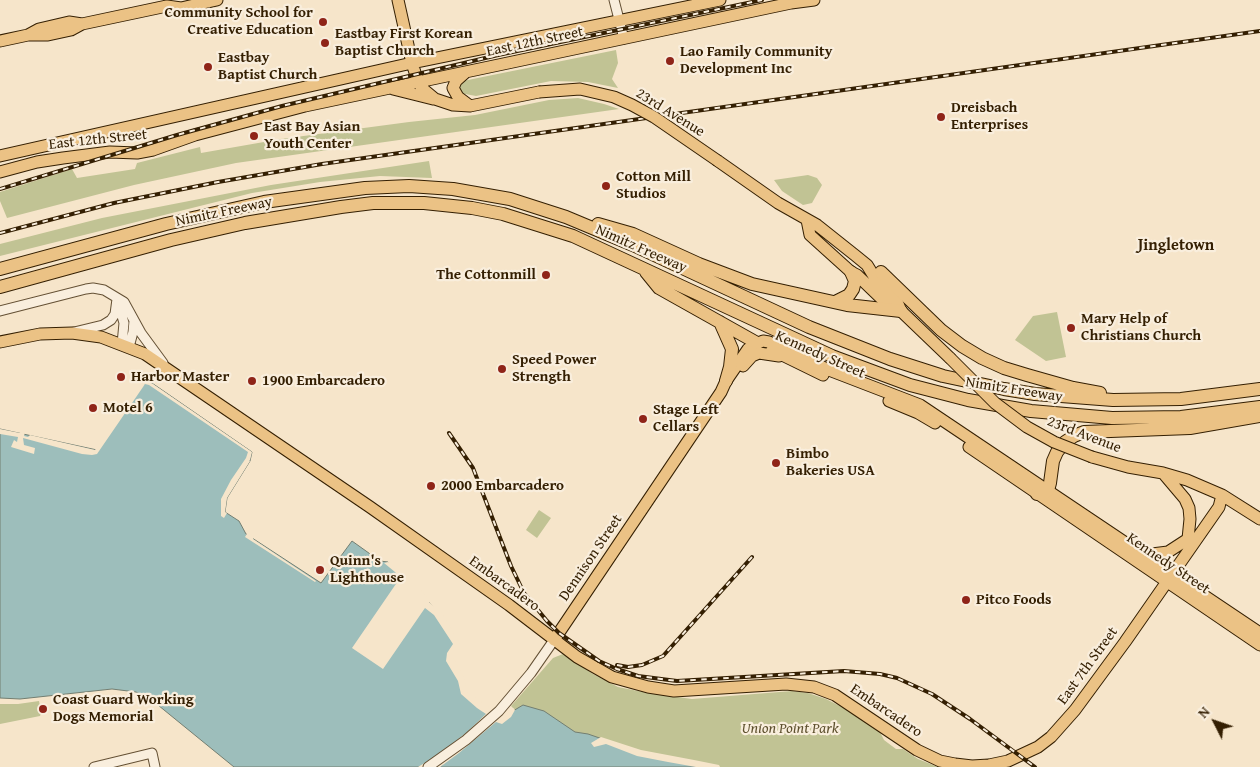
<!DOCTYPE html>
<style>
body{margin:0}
#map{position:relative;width:1260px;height:767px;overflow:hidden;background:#f6e5ca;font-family:"Gentium Book Plus",serif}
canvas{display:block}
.north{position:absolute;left:1190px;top:697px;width:50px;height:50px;-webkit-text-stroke:4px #f9eedd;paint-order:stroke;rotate:311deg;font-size:14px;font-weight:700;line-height:20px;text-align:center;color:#341f02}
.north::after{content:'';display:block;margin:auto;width:18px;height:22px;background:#341f02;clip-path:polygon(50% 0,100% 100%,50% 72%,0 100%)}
</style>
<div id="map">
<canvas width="1260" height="767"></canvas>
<div class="north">N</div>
</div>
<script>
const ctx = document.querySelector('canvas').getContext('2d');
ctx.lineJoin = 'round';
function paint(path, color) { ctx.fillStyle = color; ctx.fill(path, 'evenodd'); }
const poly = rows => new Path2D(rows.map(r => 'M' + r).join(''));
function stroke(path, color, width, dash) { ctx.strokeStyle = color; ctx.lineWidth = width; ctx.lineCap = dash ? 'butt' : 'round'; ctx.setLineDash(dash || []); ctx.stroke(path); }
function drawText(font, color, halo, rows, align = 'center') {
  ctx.font = font + ' "Gentium Book Plus",serif'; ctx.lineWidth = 4.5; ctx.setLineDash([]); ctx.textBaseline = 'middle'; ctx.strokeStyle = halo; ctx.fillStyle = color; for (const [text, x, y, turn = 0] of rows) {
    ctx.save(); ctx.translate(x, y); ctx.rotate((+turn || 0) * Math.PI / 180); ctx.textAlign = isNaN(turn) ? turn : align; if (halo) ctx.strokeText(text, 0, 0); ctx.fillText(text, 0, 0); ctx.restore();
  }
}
const green = poly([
 [616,50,618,63,612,79,618,88,588,82,551,81,476,96,460,93,459,86,463,81],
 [578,98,604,104,619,109,236,163,134,185,7,218,0,201,0,192,72,169,77,178,135,169,137,163,200,147,201,153,281,139,409,122,475,115,549,100],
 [429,161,432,178,380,176,320,182,252,193,0,256,0,244,102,218,271,185],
 [808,175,817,178,822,185,812,203,803,205,782,191,774,180],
 [1057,312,1066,357,1046,361,1015,340,1033,316],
 [539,510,551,518,537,538,526,530],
 [563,654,593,674,618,687,648,693,692,699,792,691,808,693,826,699,846,709,880,732,884,740,896,749,903,749,918,759,938,767,718,767,640,752,511,717,515,710,511,706,553,658],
 [39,701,41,713,40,716,0,724,0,704,18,704]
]);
const water = poly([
 [149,381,252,452,250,461,227,498,225,512,239,521,246,534,321,583,352,541,380,561,388,562,439,612,458,644,450,658,466,694,493,712,508,714,523,705,544,711,575,732,588,734,640,752,718,767,234,767,153,701,136,692,112,689,20,699,0,698,0,429,97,450,144,384,149,381]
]);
const pier = poly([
 [146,381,153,384,252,452,250,460,249,460,250,461,227,498,225,512,227,513,224,518,221,516,221,499,231,480,246,458,248,452,149,385,145,384,143,387,97,454,92,455,82,454,23,438,24,445,35,448,34,454,11,447,14,440,17,442,18,437,0,434,0,429,20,433,21,431,25,432,24,436,28,437,30,435,95,450,136,389],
 [248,532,254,536,253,539,316,581,315,582,245,537],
 [388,562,393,563,403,573,402,575,412,581,430,600,429,602,441,612,450,627,460,644,453,658,463,676,468,693,493,710,507,712,513,708,515,710,511,717,502,724,496,722,459,753,440,767,418,767,439,754,466,733,486,714,477,708,461,694,458,681,446,661,447,653,453,644,434,615,425,608,383,669,352,648,400,578,395,572,384,563],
 [601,737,641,750,694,760,719,765,720,767,696,767,668,762,637,756,606,744,594,747,591,743]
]);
const minor = poly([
 [614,0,624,39],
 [118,302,124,323,122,344],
 [0,311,86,289,93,288,104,290,124,302,141,333,163,363],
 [74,332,103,325,111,320,115,314,117,299],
 [129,347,133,332,134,321],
 [94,767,152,753,155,767],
 [428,767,466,740,499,711,531,673,554,640]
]);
const major = poly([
 [398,0,412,63,418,82,423,89,435,99,453,105,470,106,539,92],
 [28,35,39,29,69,22,82,24,167,6,181,8,217,0],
 [0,41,28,35,48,35,71,30,82,24],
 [465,73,456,81,453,88,458,97,470,106],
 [393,89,433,99],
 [0,156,412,63,720,0],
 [718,161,778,203,817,225,856,256,867,265,875,278,895,297,901,311],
 [0,172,37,162,63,158,110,152,137,153,153,150,195,135,305,106,791,3,814,0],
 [807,220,810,235,851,272,857,275,884,301,901,311,950,358],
 [0,342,40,334,72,333,101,337,145,354,370,507,509,605,577,657,612,677,648,687,674,691,786,684,814,687,835,695,917,750,940,761,955,764,972,766,989,765,1008,761,1038,747,1051,737,1075,710,1125,642,1219,507,1222,495],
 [772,350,823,375],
 [743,366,752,356,759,353,779,356],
 [889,401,918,413,935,423],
 [969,447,1260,645],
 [1092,457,1128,467,1163,473,1187,480,1222,495,1260,519],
 [1144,555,1168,552,1188,539,1190,519,1189,508,1185,499,1163,473],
 [554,640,721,392,726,381,748,349,753,345,763,341,769,342,829,370,920,405,1260,633]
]);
const highway = poly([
 [598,224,633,234,699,264,752,284,847,305,901,311],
 [0,269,166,224,264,202,365,188,409,186,453,189,510,199,566,217,633,245,809,327,890,359,943,376,1004,389,1035,394,1113,400,1181,399,1260,389],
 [646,272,659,288,757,343],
 [881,272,941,330,962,346,982,358,1004,368,1027,375,1073,388,1100,393],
 [0,287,171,240,245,223,341,207,373,203,424,203,472,208,503,214,573,236,832,356,910,385,968,400,1031,411,1112,418,1181,417,1260,407],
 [837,301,849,295,853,289,855,281,851,272],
 [720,322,732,349,730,367,726,381],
 [1037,494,1043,494,1048,490,1050,483,1053,461,1057,452,1065,442,1074,436,1084,432,1190,428,1260,416]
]);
const rail = poly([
 [0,189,177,135,282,106,498,55,762,0],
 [0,233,114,203,218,182,322,164,1260,31],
 [449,433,473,468,511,566,524,593,547,621,559,633,599,661,617,669,638,676,677,681,844,671,880,674,897,678,932,694,970,719,1035,767],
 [617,665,628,667,642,665,663,656,752,557]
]);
const majorBridge = poly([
 [539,92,580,89,614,97,632,105,654,117,718,161],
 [950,358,995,403,1027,427,1054,442,1092,457]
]);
const markers = [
 [323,22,5,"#8f2418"],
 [325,43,5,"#8f2418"],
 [670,61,5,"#8f2418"],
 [208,67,5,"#8f2418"],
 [941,117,5,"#8f2418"],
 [254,136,5,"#8f2418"],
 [606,186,5,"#8f2418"],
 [546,275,5,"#8f2418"],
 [1071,328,5,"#8f2418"],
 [502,369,5,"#8f2418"],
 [121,377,5,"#8f2418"],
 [252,381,5,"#8f2418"],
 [93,408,5,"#8f2418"],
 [643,419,5,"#8f2418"],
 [776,463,5,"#8f2418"],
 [431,486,5,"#8f2418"],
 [320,570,5,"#8f2418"],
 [966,600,5,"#8f2418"],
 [43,709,5,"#8f2418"]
];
const poiNames = [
 ["Community School for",313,13,"right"],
 ["Creative Education",313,30,"right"],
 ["Eastbay First Korean",335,34],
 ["Baptist Church",335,51],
 ["Lao Family Community",680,52],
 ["Development Inc",680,69],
 ["Eastbay",218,58],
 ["Baptist Church",218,75],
 ["Dreisbach",951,108],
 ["Enterprises",951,125],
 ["East Bay Asian",264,127],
 ["Youth Center",264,144],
 ["Cotton Mill",616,177],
 ["Studios",616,194],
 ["The Cottonmill",536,275,"right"],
 ["Mary Help of",1081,319],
 ["Christians Church",1081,336],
 ["Speed Power",512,360],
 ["Strength",512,377],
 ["Harbor Master",131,377],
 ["1900 Embarcadero",262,381],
 ["Motel 6",103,408],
 ["Stage Left",653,410],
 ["Cellars",653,427],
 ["Bimbo",786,454],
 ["Bakeries USA",786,471],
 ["2000 Embarcadero",441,486],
 ["Quinn's",330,561],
 ["Lighthouse",330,578],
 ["Pitco Foods",976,600],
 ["Coast Guard Working",53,700],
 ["Dogs Memorial",53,717]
];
const streetNames = [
 ["East 12th Street",535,42,-12],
 ["23rd Avenue",670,113,32],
 ["East 12th Street",98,140,-6],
 ["Nimitz Freeway",224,212,-12],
 ["Nimitz Freeway",641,249,24],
 ["Kennedy Street",820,355,24],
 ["Nimitz Freeway",1014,390,9],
 ["23rd Avenue",1084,435,21],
 ["Dennison Street",591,558,-56],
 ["Kennedy Street",1168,564,34],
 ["Embarcadero",504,584,36],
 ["East 7th Street",1088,666,-54],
 ["Embarcadero",886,711,34]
];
const parkNames = [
 ["Union Point Park",790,729]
];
const neighbourhoodNames = [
 ["Jingletown",1176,246]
];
paint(green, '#c1c394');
paint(water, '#9dbebb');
stroke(water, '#737e71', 1);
paint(pier, '#f6e5ca');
stroke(minor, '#645034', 11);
stroke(major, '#341f02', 13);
stroke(highway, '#341f02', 14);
stroke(minor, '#f9eedd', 9);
stroke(major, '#ebc285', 11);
stroke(highway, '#ebc285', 12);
stroke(rail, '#341f02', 4);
stroke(rail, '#f9eedd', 2, [5.5]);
stroke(majorBridge, '#341f02', 13, []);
stroke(majorBridge, '#ebc285', 11);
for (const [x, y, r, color] of markers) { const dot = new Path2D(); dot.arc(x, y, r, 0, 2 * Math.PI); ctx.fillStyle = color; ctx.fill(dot); stroke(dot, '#f9eedd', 2); }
drawText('bold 15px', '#341f02', '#f9eedd', poiNames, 'left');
drawText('15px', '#341f02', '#f9eedd', streetNames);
drawText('italic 15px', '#5e502e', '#f9eedd', parkNames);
drawText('bold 16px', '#341f02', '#f9eedd', neighbourhoodNames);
</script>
